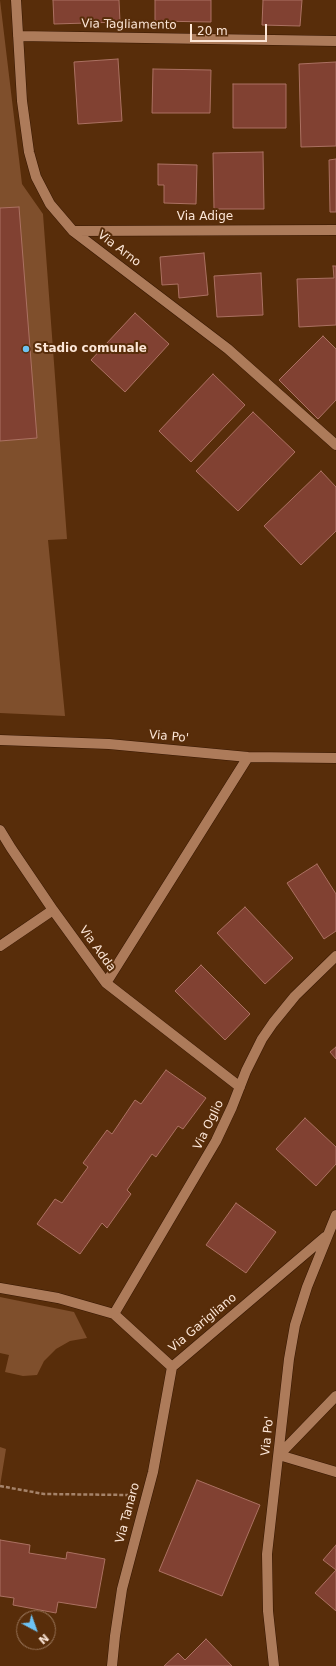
<!DOCTYPE html>
<style>
body{margin:0}
#map{position:relative;width:336px;height:1666px;overflow:hidden;background:#582d0a;font-family:"DejaVu Sans",sans-serif}
canvas{display:block}
.north{position:absolute;left:16px;top:1610px;width:40px;height:40px;box-sizing:border-box;background:#582d0a;border:1px solid #9a775c;border-radius:50%;rotate:139deg;font-size:11px;font-weight:700;line-height:16px;text-align:center;color:#fce6d7}
.north::after{content:'';display:block;margin:auto;width:14px;height:18px;background:#6dc2f3;clip-path:polygon(50% 0,100% 100%,50% 72%,0 100%)}
.scale{position:absolute;left:190px;top:24px;width:77px;height:18px;box-sizing:border-box;border:2px solid #fce6d7;border-top:0;padding-left:5px;font-size:12px;line-height:14px;white-space:nowrap;color:#fce6d7;-webkit-text-stroke:3px #582d0a;paint-order:stroke}
</style>
<div id="map">
<canvas width="336" height="1666"></canvas>
<div class="north">N</div>
<div class="scale">20 m</div>
</div>
<script>
const ctx = document.querySelector('canvas').getContext('2d');
ctx.lineJoin = 'round';
function paint(path, color) { ctx.fillStyle = color; ctx.fill(path, 'evenodd'); }
const poly = rows => new Path2D(rows.map(r => 'M' + r).join(''));
function stroke(path, color, width, dash) { ctx.strokeStyle = color; ctx.lineWidth = width; ctx.lineCap = dash ? 'butt' : 'round'; ctx.setLineDash(dash || []); ctx.stroke(path); }
function drawText(font, color, halo, rows, align = 'center') {
  ctx.font = font + ' "DejaVu Sans",sans-serif'; ctx.lineWidth = 4; ctx.setLineDash([]); ctx.textBaseline = 'middle'; ctx.strokeStyle = halo; ctx.fillStyle = color; for (const [text, x, y, turn = 0] of rows) {
    ctx.save(); ctx.translate(x, y); ctx.rotate((+turn || 0) * Math.PI / 180); ctx.textAlign = isNaN(turn) ? turn : align; if (halo) ctx.strokeText(text, 0, 0); ctx.fillText(text, 0, 0); ctx.restore();
  }
}
const green = poly([
 [0,0,22,184,43,214,67,539,48,540,65,716,0,713],
 [0,1297,74,1312,87,1338,70,1341,56,1349,44,1361,37,1375,23,1376,5,1372,9,1355,0,1353],
 [0,1447,6,1449,0,1486]
]);
const building = poly([
 [53,0,119,0,120,22,54,24,53,0],
 [155,0,211,0,211,22,155,21,155,0],
 [263,0,302,0,300,26,262,25,263,0],
 [118,59,122,121,78,124,74,62,118,59],
 [336,62,336,146,301,147,299,64,336,62],
 [153,69,211,70,210,113,152,113,153,69],
 [233,84,286,84,286,128,233,128,233,84],
 [263,152,264,209,214,209,213,153,263,152],
 [336,159,336,212,330,212,329,160,336,159],
 [158,164,197,165,196,204,164,203,164,185,158,185,158,164],
 [19,207,37,438,0,441,0,208,19,207],
 [204,253,208,295,179,298,178,284,162,285,160,257,204,253],
 [333,266,336,266,336,325,299,327,297,279,334,278,333,266],
 [261,273,263,315,217,317,214,276,261,273],
 [135,313,169,344,125,392,91,360,135,313],
 [323,336,336,349,336,400,318,419,279,380,323,336],
 [213,374,245,405,191,462,159,431,213,374],
 [253,412,295,452,238,511,196,471,253,412],
 [321,471,336,487,336,531,301,565,264,526,321,471],
 [317,864,336,894,336,931,324,939,287,883,317,864],
 [245,907,293,958,265,984,217,933,245,907],
 [201,965,250,1014,225,1040,175,991,201,965],
 [336,1047,336,1059,330,1052,336,1047],
 [166,1070,206,1098,183,1129,178,1126,156,1157,152,1154,127,1190,131,1194,107,1228,102,1223,80,1254,37,1224,55,1199,62,1203,88,1167,83,1163,107,1130,112,1134,135,1100,141,1104,166,1070],
 [305,1118,336,1147,336,1164,316,1186,276,1149,305,1118],
 [236,1203,276,1232,246,1273,206,1245,236,1203],
 [197,1480,260,1505,222,1596,159,1571,197,1480],
 [0,1540,30,1545,29,1553,66,1559,67,1552,105,1559,96,1608,58,1602,56,1613,13,1605,14,1598,0,1596,0,1540],
 [336,1545,336,1611,315,1593,336,1570,323,1560,336,1545],
 [206,1639,232,1666,164,1666,178,1653,185,1660,206,1639]
]);
const path = poly([
 [0,1486,44,1494,128,1495]
]);
const minor = poly([
 [16,0,22,101,29,152,36,177,50,204,73,231,228,349,336,445],
 [18,36,336,41],
 [73,231,336,230],
 [0,740,109,744,248,757,336,758],
 [0,830,11,848,53,910,106,983,240,1087],
 [0,946,53,910],
 [106,983,248,757],
 [0,1288,58,1298,114,1314,172,1367,325,1237],
 [114,1314,216,1141,232,1107,246,1071,262,1039,273,1023,295,996,336,956],
 [336,1396,279,1455,336,1472],
 [112,1666,115,1636,122,1589,153,1472,172,1367],
 [274,1666,268,1611,267,1554,289,1359,295,1325,307,1287,336,1215]
]);
const markers = [
 [26,349,4,"#6dc2f3"]
];
const streetNames = [
 ["Via Tagliamento",129,25,1],
 ["Via Adige",205,217],
 ["Via Arno",119,249,37],
 ["Via Po'",169,737,5],
 ["Via Adda",97,949,54],
 ["Via Oglio",209,1125,-64],
 ["Via Garigliano",203,1323,-40],
 ["Via Po'",268,1436,-84],
 ["Via Tanaro",128,1513,-75]
];
const poiNames = [
 ["Stadio comunale",34,349]
];
paint(green, '#7f4f2c');
paint(building, '#814132');
stroke(building, '#ab7162', 1);
stroke(minor, '#371700', 11);
stroke(path, '#a5836a', 2.5, [4, 2]);
stroke(minor, '#ad7b5a', 10);
for (const [x, y, r, color] of markers) { const dot = new Path2D(); dot.arc(x, y, r, 0, 2 * Math.PI); ctx.fillStyle = color; ctx.fill(dot); stroke(dot, '#582d0a', 1.5); }
drawText('12px', '#fce6d7', '#582d0a', streetNames);
drawText('bold 12px', '#fce6d7', '#582d0a', poiNames, 'left');
</script>
